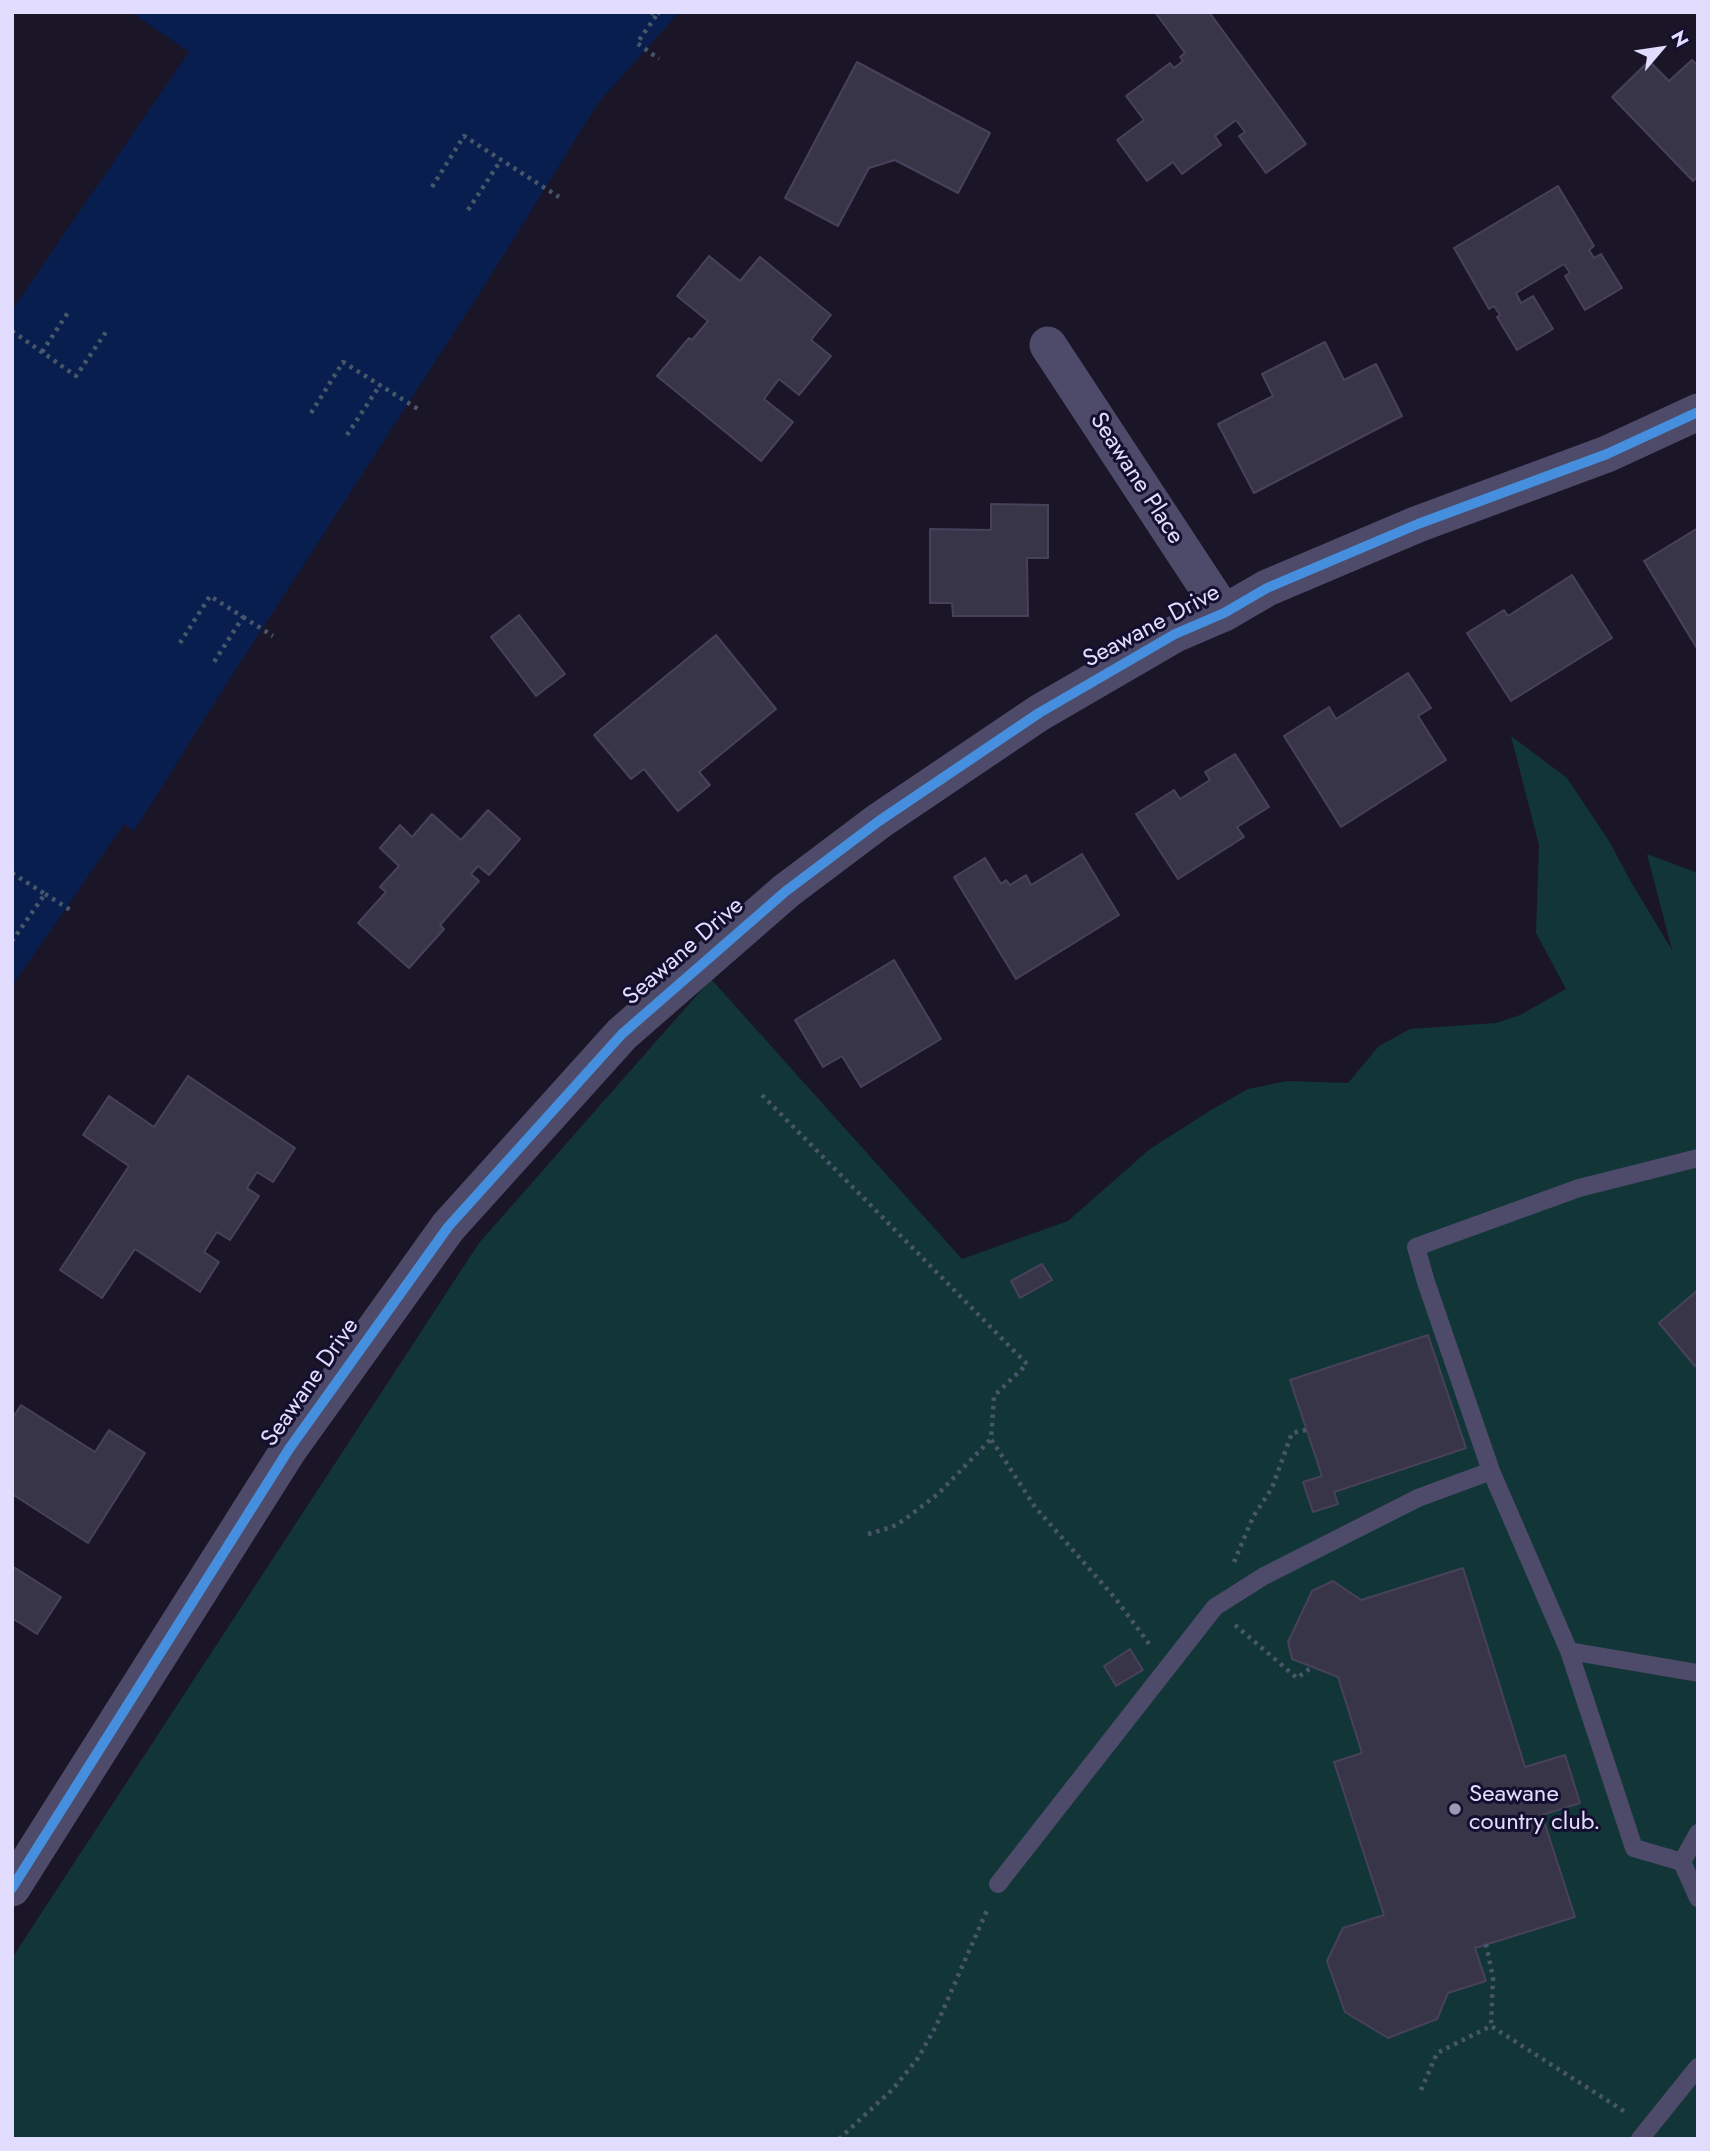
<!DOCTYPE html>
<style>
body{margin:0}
#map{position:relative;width:1710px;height:2151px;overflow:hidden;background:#1a1628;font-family:Jost,sans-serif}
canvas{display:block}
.frame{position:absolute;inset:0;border:14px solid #e2ddff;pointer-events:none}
.north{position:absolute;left:1626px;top:14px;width:70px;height:70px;-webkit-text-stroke:5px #150f2f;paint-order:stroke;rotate:61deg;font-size:19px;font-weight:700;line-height:28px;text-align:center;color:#e2ddff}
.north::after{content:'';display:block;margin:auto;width:24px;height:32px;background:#e2ddff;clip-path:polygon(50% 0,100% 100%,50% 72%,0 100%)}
</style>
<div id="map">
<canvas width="1710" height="2151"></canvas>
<div class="frame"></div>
<div class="north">N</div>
</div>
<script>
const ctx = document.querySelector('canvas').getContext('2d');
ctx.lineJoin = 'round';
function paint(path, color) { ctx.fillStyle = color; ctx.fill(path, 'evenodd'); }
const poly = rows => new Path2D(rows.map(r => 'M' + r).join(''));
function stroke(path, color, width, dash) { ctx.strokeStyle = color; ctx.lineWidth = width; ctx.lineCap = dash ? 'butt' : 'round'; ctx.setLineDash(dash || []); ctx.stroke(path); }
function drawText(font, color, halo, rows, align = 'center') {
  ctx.font = font + ' Jost,sans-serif'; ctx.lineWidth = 6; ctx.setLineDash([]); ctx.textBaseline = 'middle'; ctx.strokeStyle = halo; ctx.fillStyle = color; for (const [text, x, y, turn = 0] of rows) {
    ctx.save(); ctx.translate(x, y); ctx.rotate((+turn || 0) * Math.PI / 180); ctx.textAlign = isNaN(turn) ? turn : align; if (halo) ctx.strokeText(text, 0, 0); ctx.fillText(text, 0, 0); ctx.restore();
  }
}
const green = poly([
 [1511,736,1567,778,1609,841,1631,882,1672,950,1647,854,1698,873,1698,2139,12,2139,12,1958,479,1243,711,979,962,1259,1068,1221,1150,1149,1211,1110,1248,1089,1287,1081,1348,1083,1379,1046,1410,1029,1496,1023,1520,1015,1566,989,1536,933,1539,845]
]);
const water = poly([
 [131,12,679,12,598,103,486,283,225,686,134,831,124,824,12,986,12,310,189,52]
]);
const building = poly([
 [1155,12,1209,12,1306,144,1266,173,1239,136,1245,132,1236,120,1215,136,1221,145,1182,174,1173,162,1147,181,1117,140,1144,120,1126,96,1170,63,1174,68,1183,61,1180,57,1185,53,1155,12],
 [1692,60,1698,66,1698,176,1693,181,1612,97,1649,61,1669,81,1692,60],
 [857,62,990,133,958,193,895,160,869,168,838,226,785,198,857,62],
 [1558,186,1594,246,1589,250,1594,258,1601,254,1622,288,1585,310,1565,276,1570,273,1564,264,1516,293,1521,303,1533,296,1553,329,1517,350,1497,317,1500,315,1494,306,1489,309,1454,248,1558,186],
 [709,256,740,281,760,257,831,315,811,340,831,356,799,395,779,379,764,399,793,422,761,461,657,376,689,338,692,340,708,321,677,296,709,256],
 [1325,342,1344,380,1376,364,1402,416,1254,493,1218,424,1273,396,1262,374,1325,342],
 [991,504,1048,505,1048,558,1027,558,1028,616,953,616,952,603,930,603,930,529,991,530,991,504],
 [1698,528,1698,650,1644,561,1698,528],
 [1572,575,1612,638,1511,701,1467,633,1504,610,1508,616,1572,575],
 [519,615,565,674,536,696,491,637,519,615],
 [716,635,776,709,699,772,710,785,678,811,644,769,631,779,594,735,716,635],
 [1408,673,1431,708,1418,716,1446,760,1341,827,1284,736,1329,707,1336,719,1408,673],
 [1235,754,1269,807,1237,827,1244,837,1178,879,1136,814,1174,790,1180,799,1210,780,1205,772,1235,754],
 [488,810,520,839,489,875,478,866,471,874,479,881,440,925,444,929,409,968,358,923,386,892,380,887,399,866,380,848,400,825,412,837,432,814,461,840,488,810],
 [1082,854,1119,915,1016,979,954,877,985,858,1001,884,1006,880,1010,885,1026,875,1031,885,1082,854],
 [894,960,941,1039,861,1087,842,1056,823,1067,795,1020,894,960],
 [188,1076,295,1148,273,1182,257,1172,247,1188,259,1196,230,1240,217,1232,204,1252,219,1262,200,1292,135,1249,102,1298,60,1270,129,1166,83,1135,109,1096,154,1127,188,1076],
 [1042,1264,1052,1280,1020,1298,1011,1281,1042,1264],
 [1698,1290,1698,1363,1695,1366,1659,1323,1698,1290],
 [1428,1335,1466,1448,1334,1492,1338,1504,1313,1512,1303,1482,1322,1476,1290,1380,1428,1335],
 [21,1405,95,1452,109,1430,145,1453,88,1543,12,1494,12,1419,21,1405],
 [12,1566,61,1597,37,1634,12,1618,12,1566],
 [1463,1568,1525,1767,1565,1755,1580,1803,1542,1815,1575,1917,1475,1948,1486,1981,1448,1993,1437,2019,1388,2038,1345,2012,1327,1961,1343,1928,1384,1915,1334,1762,1362,1753,1338,1677,1292,1659,1288,1642,1312,1591,1333,1581,1361,1600,1463,1568],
 [1130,1649,1143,1670,1116,1686,1104,1666,1130,1649]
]);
const path = poly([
 [651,12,656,16,659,12],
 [656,16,637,43,659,59],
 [432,187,464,136,559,197],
 [468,210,501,160],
 [12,331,76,376,106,332],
 [42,352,69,311],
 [311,413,343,362,418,409],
 [347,435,380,385],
 [243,617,273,636],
 [180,643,210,596,243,617,214,662],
 [12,873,45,894,12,941],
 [45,894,72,911],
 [762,1095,1027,1364,994,1396,991,1439,1035,1507,1115,1598,1150,1645],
 [868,1534,892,1527,904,1520,938,1494,991,1439],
 [1234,1562,1253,1517,1272,1488,1292,1433,1306,1430],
 [1235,1625,1297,1678,1312,1667],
 [1486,1944,1493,1978,1491,2026],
 [1421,2090,1437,2053,1491,2026,1627,2113],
 [839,2139,893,2089,918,2058,936,2026,988,1908]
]);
const service = poly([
 [1698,1158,1579,1188,1416,1247,1426,1282,1491,1471,1569,1651,1634,1848,1682,1862,1698,1898],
 [1569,1651,1698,1673],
 [1682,1862,1698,1833],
 [998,1884,1215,1607,1264,1576,1418,1498,1491,1471],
 [1640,2139,1698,2067]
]);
const minor = poly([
 [1048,345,1224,613],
 [12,1888,289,1449,448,1227,622,1034,786,891,879,821,1039,713,1175,634,1224,613,1267,588,1418,524,1607,454,1698,412]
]);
const cycleway = poly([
 [12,1888,289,1449,448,1227,622,1034,786,891,879,821,1039,713,1175,634,1224,613,1267,588,1418,524,1607,454,1698,412]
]);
const markers = [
 [1455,1809,7,"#9c97b4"]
];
const streetNames = [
 ["Seawane Place",1136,479,57],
 ["Seawane Drive",1152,627,-28],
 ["Seawane Drive",684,952,-41],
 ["Seawane Drive",311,1383,-55]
];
const poiNames = [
 ["Seawane",1469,1795],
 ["country club.",1469,1823]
];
paint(green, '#123538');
paint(water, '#071e4e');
paint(building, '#393549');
stroke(building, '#47415b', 2);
stroke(path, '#475669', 4.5, [3.5, 5]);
stroke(service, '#4d4b69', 18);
stroke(minor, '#4d4b69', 37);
stroke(cycleway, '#468fdf', 10);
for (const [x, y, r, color] of markers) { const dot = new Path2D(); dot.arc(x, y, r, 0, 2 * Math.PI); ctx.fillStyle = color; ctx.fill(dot); stroke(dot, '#150f2f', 2.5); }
drawText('24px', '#e2ddff', '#150f2f', streetNames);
drawText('24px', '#e2ddff', '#150f2f', poiNames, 'left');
</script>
